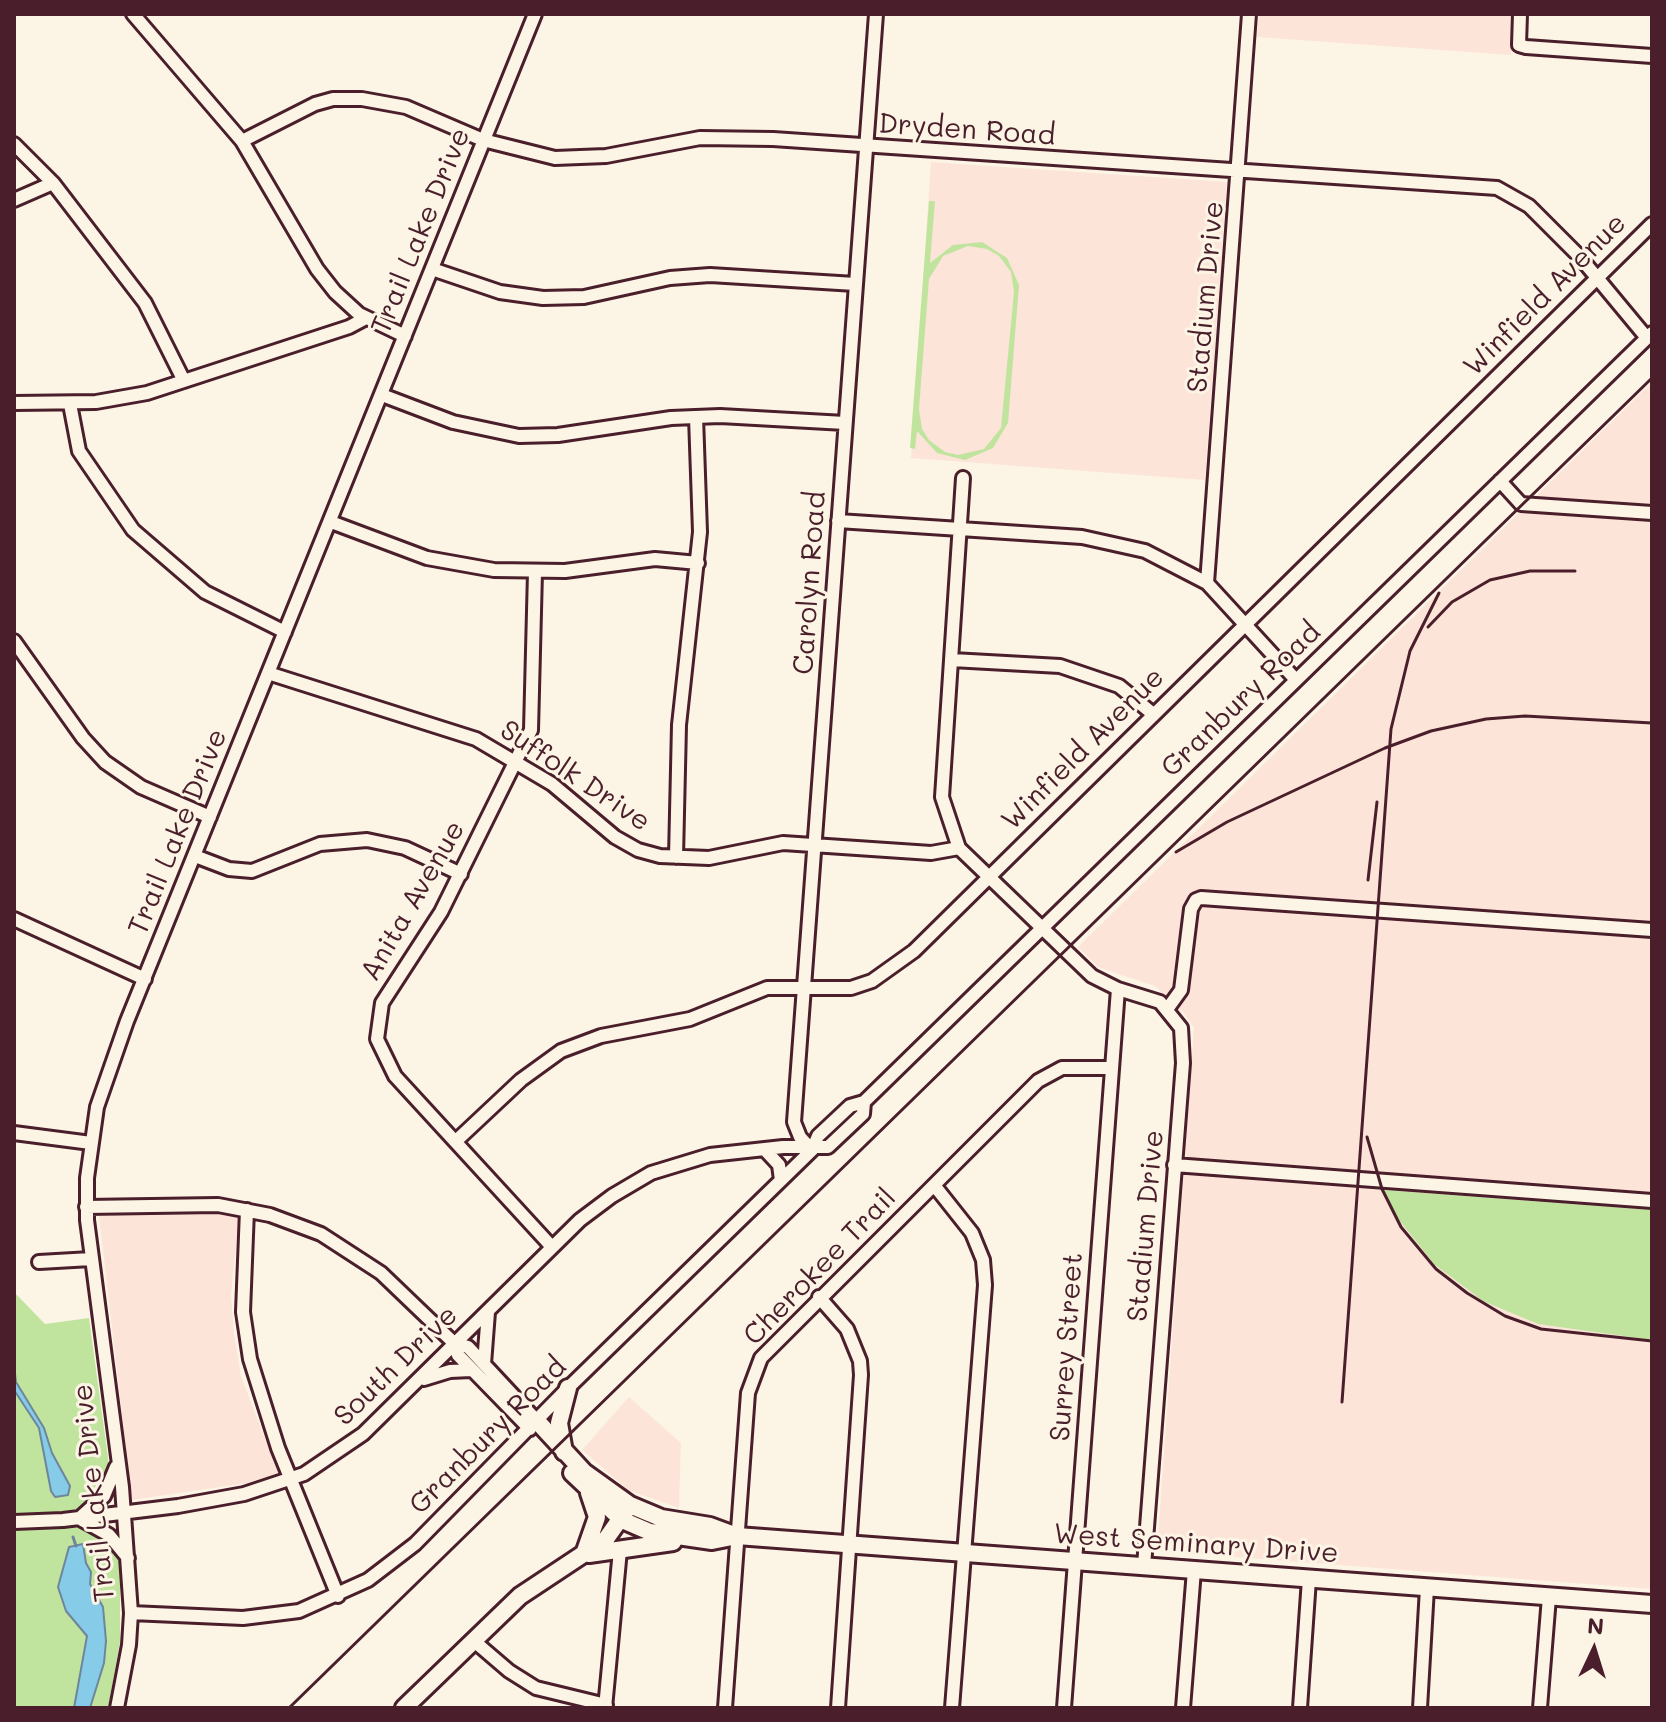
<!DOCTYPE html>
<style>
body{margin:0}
#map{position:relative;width:1666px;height:1722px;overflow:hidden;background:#fcf5e5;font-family:Mali,sans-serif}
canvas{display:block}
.frame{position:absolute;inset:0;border:16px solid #4a1f2b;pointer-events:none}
.north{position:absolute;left:1554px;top:1610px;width:80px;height:80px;-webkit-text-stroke:6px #fcf5e5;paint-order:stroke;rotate:4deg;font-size:22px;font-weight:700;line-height:32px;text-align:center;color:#4a1f2b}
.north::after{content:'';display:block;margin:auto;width:28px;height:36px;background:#4a1f2b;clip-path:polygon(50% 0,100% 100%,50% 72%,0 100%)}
</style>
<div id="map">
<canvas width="1666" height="1722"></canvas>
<div class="frame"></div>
<div class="north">N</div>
</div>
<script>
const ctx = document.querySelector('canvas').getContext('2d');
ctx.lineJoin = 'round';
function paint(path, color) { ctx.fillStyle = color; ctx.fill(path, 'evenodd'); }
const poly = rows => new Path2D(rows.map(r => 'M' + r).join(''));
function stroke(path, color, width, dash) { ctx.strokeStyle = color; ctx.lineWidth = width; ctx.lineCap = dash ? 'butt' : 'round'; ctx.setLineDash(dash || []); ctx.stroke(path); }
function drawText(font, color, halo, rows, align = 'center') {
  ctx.font = font + ' Mali,sans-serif'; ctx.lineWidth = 6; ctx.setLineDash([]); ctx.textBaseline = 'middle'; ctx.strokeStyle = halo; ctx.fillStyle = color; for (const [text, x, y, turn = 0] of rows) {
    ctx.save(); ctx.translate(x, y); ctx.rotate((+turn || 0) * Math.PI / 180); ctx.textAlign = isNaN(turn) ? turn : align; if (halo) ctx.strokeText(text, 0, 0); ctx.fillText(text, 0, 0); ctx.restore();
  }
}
const built = poly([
 [1259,14,1513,14,1511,55,1257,37],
 [931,162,1227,182,1205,480,911,458],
 [1652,382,1652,1589,1157,1551,1194,1028,1183,1012,1155,986,1098,967,1078,947],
 [188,1211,239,1215,231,1295,234,1333,241,1376,278,1473,247,1483,132,1500,99,1216],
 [629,1397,681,1443,679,1508,628,1490,582,1450]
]);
const green = poly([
 [929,201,935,201,930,263,953,245,982,242,1007,258,1019,285,1008,423,993,448,965,460,937,453,917,431,915,449,910,448],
 [968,246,987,249,999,256,1011,272,1014,292,1001,428,984,449,958,455,945,452,929,440,922,429,919,409,929,279,943,256],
 [1384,1190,1652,1210,1652,1340,1538,1324,1483,1301,1434,1264,1396,1216],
 [14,1292,45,1324,89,1318,109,1465,102,1490,91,1503,73,1512,76,1526,106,1538,120,1562,120,1642,108,1708,14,1708]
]);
const water = poly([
 [14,1365,16,1382,44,1428,52,1453,70,1486,68,1495,55,1497,51,1491,39,1428,14,1390,14,1365],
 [83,1544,86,1563,91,1572,90,1584,103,1607,106,1641,104,1663,90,1708,74,1708,87,1636,66,1611,58,1587,69,1547,83,1544]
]);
const stream = poly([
 [73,1537,76,1546]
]);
const minor = poly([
 [133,14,242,141,317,269,335,292,359,314,405,336],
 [1520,14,1519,45,1526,47,1652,56],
 [242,141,315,104,333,99,362,99,406,107,483,140,555,158,606,156,700,138,773,139,1497,188,1529,206,1579,256,1647,338],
 [14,144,53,183,145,303,184,381],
 [14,200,53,183],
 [432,269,500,292,543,298,584,297,670,278,710,275,855,284],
 [382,395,453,422,519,436,558,435,671,418,720,416,845,423],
 [14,403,96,402,147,393,349,327,366,318],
 [70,404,79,451,133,530,205,592,285,632],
 [963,478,942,797,959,848,1092,976,1118,989,1160,1002,1181,1028,1183,1063,1144,1566],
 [1500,481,1521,504,1652,513],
 [838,521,1082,537,1145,551,1207,583,1296,680],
 [331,522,427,558,494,570,565,571,655,559,698,563],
 [535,572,531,730,441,912,382,1003,377,1039,395,1076,552,1247],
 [1207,583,1249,14],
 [14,641,83,738,105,762,141,787,210,817],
 [952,660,1060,666,1119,686,1153,714],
 [268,673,476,739,552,784,615,837,638,850,660,856,709,858,783,843,931,853,959,848],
 [195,856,229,869,252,871,320,844,367,840,405,848,461,874],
 [676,857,679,725,700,532,696,417],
 [14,919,145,979],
 [1168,1008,1181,990,1191,909,1196,900,1201,898,1652,930],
 [14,1133,91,1143],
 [456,1141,521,1080,561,1051,601,1036,690,1019,767,988,851,988,872,981,914,951,1652,224],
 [812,1150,800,1137,794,1122,876,14],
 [766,1151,779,1165,781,1180],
 [1174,1165,1652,1201],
 [934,1185,972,1233,983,1260,985,1285,952,1708],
 [86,1207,218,1205,270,1215,321,1234,381,1273,454,1343,468,1347,537,1421],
 [247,1210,243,1312,250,1359,278,1448,338,1596],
 [39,1262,91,1259],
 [819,1297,847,1329,860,1361,861,1375,838,1708],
 [454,1343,458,1355,530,1429],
 [484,1364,488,1312],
 [424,1379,450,1371,471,1370],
 [82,1516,104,1496,116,1467],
 [82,1520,109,1535,128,1558],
 [14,1522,63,1520,178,1506,244,1494,304,1474,363,1434,580,1220,612,1196,651,1173,710,1155,783,1147,828,1147,863,1114,864,1102],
 [131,1613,243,1618,299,1611,368,1580,415,1544,568,1388,812,1150,818,1136,850,1106,864,1102,1652,333],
 [474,1641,509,1671,536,1688,606,1705],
 [117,1708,129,1645,131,1613,122,1487,87,1220,87,1178,97,1107,127,1021,535,14],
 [605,1708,620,1550],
 [725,1708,748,1393,761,1358,1038,1081,1062,1068,1112,1068],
 [1064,1708,1118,989],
 [1183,1708,1194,1570],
 [1300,1708,1309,1579],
 [1420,1708,1427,1588],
 [1540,1708,1549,1597]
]);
const major = poly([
 [537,1421,584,1472,630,1505,661,1518,710,1526,737,1536,1652,1604],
 [564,1452,559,1423,568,1388],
 [572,1473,622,1520,650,1532,712,1541,737,1536],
 [584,1554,597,1517,589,1493],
 [589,1554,673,1542],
 [404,1708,520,1596,606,1539,630,1505]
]);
const rail = poly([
 [1428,627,1452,602,1490,580,1530,571,1575,571],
 [1176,852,1227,822,1385,748,1431,731,1486,719,1525,716,1652,723],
 [1368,880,1377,802],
 [1367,1137,1382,1189,1401,1227,1436,1269,1467,1293,1505,1316,1541,1329,1652,1341],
 [1342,1402,1391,729,1410,651,1439,593],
 [289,1708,1652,378]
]);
const streetNames = [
 ["Dryden Road",967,130,4],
 ["Trail Lake Drive",421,231,-68],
 ["Winfield Avenue",1545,295,-45],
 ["Stadium Drive",1206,297,-85],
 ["Carolyn Road",810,583,-86],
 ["Granbury Road",1241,700,-44],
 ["Winfield Avenue",1083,749,-45],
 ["Suffolk Drive",575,776,34],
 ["Trail Lake Drive",178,832,-68],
 ["Anita Avenue",413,901,-60],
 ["Stadium Drive",1146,1226,-85],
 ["Cherokee Trail",820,1267,-46],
 ["Surrey Street",1067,1347,-86],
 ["South Drive",396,1366,-44],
 ["Granbury Road",488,1436,-45],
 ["Trail Lake Drive",94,1493,-96],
 ["West Seminary Drive",1196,1544,4]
];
paint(built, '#fce4d9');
paint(green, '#c0e49e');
paint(water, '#86cbe8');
stroke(water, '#6e869c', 2);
stroke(stream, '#6e869c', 3);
stroke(minor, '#4a1f2b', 18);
stroke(major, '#4a1f2b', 22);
stroke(minor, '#fcf5e5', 12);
stroke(major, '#fcf5e5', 16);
stroke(rail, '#4a1f2b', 3);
drawText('28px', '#4a1f2b', '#fcf5e5', streetNames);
</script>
